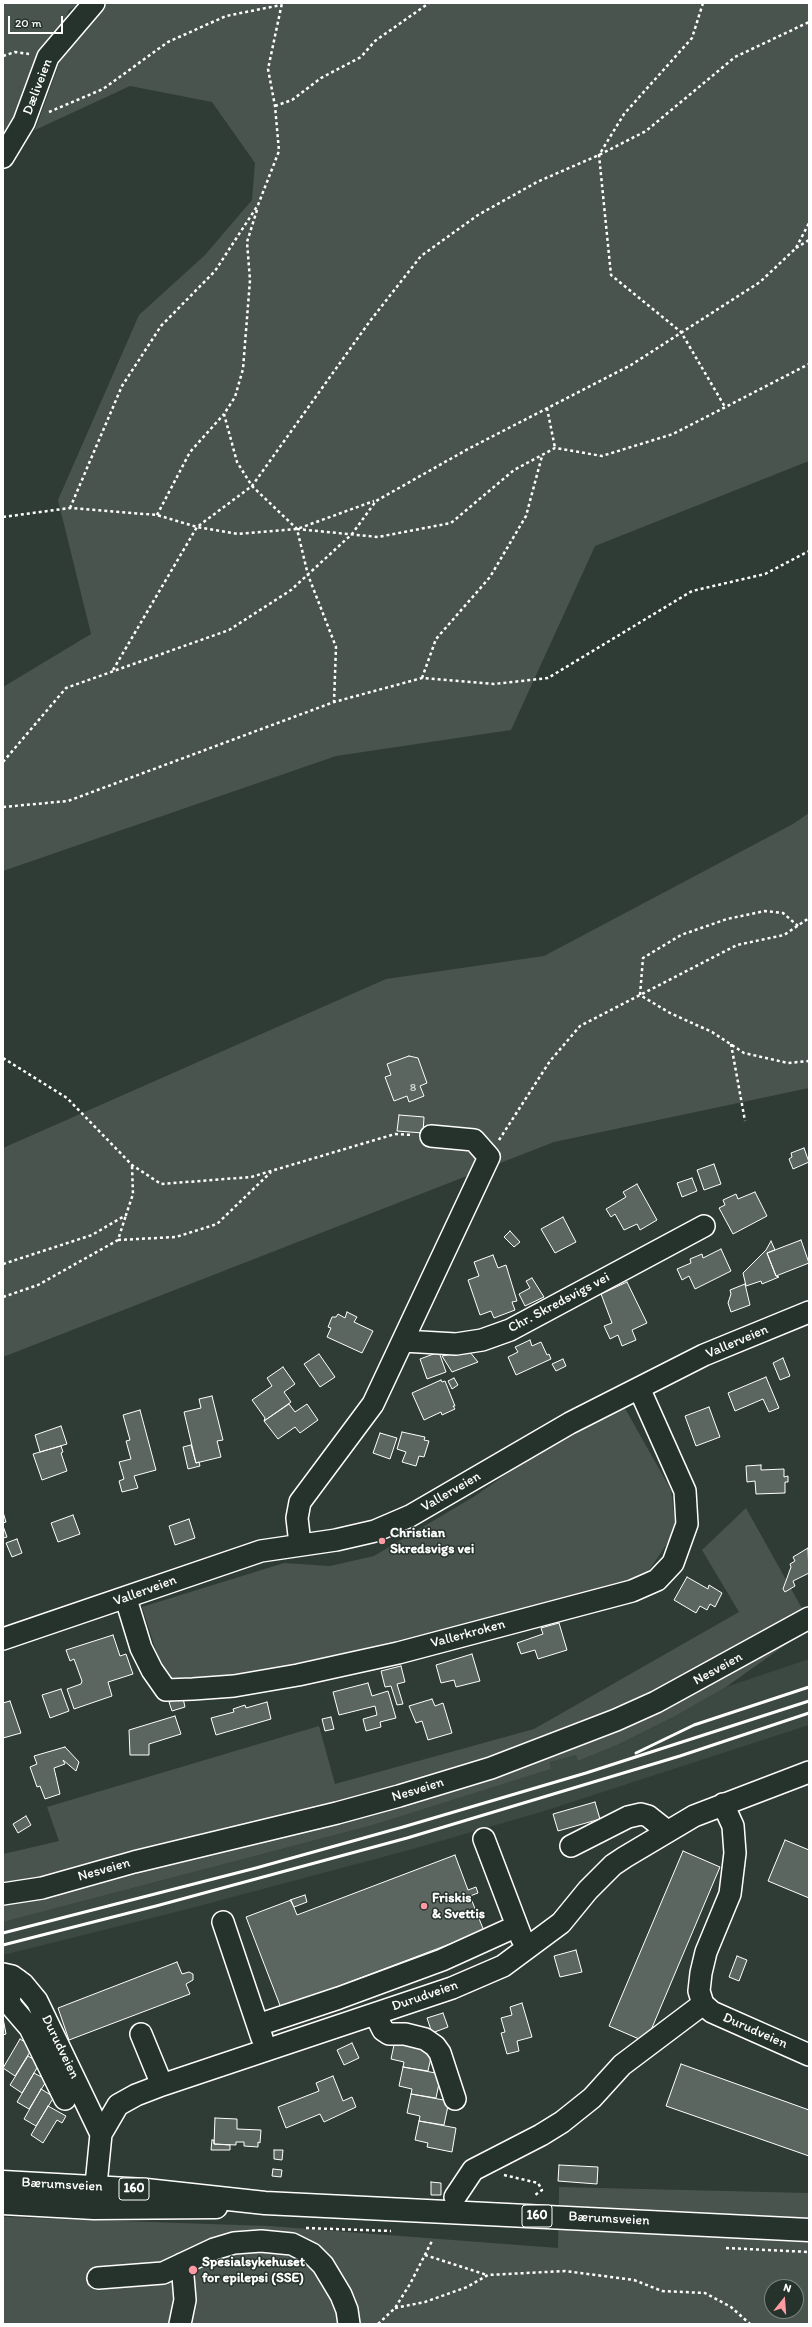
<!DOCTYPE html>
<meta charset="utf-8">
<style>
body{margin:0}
#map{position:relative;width:812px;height:2327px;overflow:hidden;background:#2f3b35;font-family:Itim,sans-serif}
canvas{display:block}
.frame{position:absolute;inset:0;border:4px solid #fff;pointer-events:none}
.north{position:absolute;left:764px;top:2279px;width:40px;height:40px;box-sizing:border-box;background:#26332d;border:1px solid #7d8581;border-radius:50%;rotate:17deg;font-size:11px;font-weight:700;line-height:16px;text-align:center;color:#fff}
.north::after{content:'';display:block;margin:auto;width:14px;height:18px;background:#ff9aa2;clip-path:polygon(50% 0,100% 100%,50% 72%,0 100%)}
.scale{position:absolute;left:8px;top:16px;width:55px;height:18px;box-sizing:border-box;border:2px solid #fff;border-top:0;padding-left:5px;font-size:12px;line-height:14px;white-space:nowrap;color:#fff;-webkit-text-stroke:3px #26332d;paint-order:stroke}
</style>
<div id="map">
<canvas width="812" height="2327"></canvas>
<div class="frame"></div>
<div class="north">N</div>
<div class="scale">20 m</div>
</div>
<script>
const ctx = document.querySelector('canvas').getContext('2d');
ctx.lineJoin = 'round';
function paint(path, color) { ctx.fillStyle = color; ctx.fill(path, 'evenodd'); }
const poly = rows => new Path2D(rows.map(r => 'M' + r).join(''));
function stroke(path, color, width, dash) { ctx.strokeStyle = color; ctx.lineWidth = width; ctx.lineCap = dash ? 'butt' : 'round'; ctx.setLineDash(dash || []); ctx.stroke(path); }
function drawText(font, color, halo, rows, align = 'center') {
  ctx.font = font + ' Itim,sans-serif'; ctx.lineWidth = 3; ctx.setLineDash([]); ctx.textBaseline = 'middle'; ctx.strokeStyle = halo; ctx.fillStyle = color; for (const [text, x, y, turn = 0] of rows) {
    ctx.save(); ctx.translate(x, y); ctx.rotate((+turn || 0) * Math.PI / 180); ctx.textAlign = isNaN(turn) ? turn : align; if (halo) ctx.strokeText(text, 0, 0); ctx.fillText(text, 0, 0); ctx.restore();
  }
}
const built = poly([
 [809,1659,809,1725,541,1812,413,1849,184,1910,3,1955,3,1922,373,1825,551,1769,550,1762,576,1755,578,1761,617,1745,679,1714,726,1687]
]);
const green = poly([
 [3,3,81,3,69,10,22,124,3,148],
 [809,3,809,461,595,546,511,730,336,756,3,871,3,687,91,634,58,500,139,315,205,255,252,200,255,163,212,102,130,86,35,130,63,53,105,4],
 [809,813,809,1088,554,1142,3,1357,3,1148,386,979,544,956,793,824],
 [622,1403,671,1490,676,1530,646,1575,591,1594,225,1682,174,1680,158,1657,142,1607,284,1563,330,1566,374,1556,475,1496,570,1430],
 [746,1508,809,1621,809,1628,726,1687,679,1714,617,1745,578,1761,576,1755,550,1762,551,1769,373,1825,3,1922,3,1854,59,1841,47,1807,319,1726,335,1784,534,1729,739,1612,702,1550],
 [559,2187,809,2193,809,2324,3,2324,3,2217,269,2226,558,2248],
 [772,2287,796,2287,796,2311,772,2311]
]);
const building = poly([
 [409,1056,418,1058,427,1083,420,1086,424,1096,409,1102,407,1096,394,1101,385,1077,391,1075,387,1064,409,1056],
 [399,1115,424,1117,423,1133,397,1131,399,1115],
 [804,1148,809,1162,793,1169,789,1159,792,1157,791,1153,804,1148],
 [714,1164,721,1184,704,1190,697,1170,714,1164],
 [692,1178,697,1191,682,1197,677,1183,692,1178],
 [637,1184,657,1220,640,1230,637,1224,624,1230,615,1214,611,1217,606,1209,626,1197,623,1192,637,1184],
 [755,1192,767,1216,733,1234,719,1208,725,1205,723,1200,736,1194,738,1199,755,1192],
 [563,1217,576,1242,555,1253,541,1229,563,1217],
 [510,1231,520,1242,514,1247,504,1237,510,1231],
 [801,1240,809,1263,776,1276,767,1253,801,1240],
 [771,1241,775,1250,767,1253,776,1276,779,1277,762,1284,761,1281,746,1286,743,1273,766,1250,771,1241],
 [721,1249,731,1271,695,1289,689,1276,682,1280,677,1269,691,1263,690,1259,702,1254,703,1258,721,1249],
 [493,1255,498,1268,506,1265,517,1301,512,1302,515,1310,494,1318,491,1311,480,1315,468,1280,479,1276,474,1262,493,1255],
 [532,1278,544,1297,525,1306,519,1294,530,1288,526,1281,532,1278],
 [627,1282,647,1323,632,1330,636,1340,622,1346,618,1335,610,1339,604,1326,612,1323,601,1294,627,1282],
 [745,1284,750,1305,731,1312,728,1303,731,1294,730,1290,745,1284],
 [347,1312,357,1317,354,1322,373,1331,362,1353,327,1337,331,1328,328,1327,332,1317,336,1317,338,1314,345,1318,347,1312],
 [530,1340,532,1346,541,1342,547,1355,549,1354,551,1359,516,1375,508,1357,518,1352,515,1347,530,1340],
 [469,1351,478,1362,452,1372,442,1356,469,1351],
 [439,1352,446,1372,427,1379,420,1359,439,1352],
 [319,1354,335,1377,320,1387,304,1364,319,1354],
 [783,1358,790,1376,780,1380,773,1363,783,1358],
 [563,1359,566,1366,556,1371,552,1364,563,1359],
 [283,1367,295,1384,284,1392,291,1402,264,1421,265,1418,252,1400,272,1386,267,1378,283,1367],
 [766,1377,779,1408,769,1412,763,1399,735,1411,728,1393,766,1377],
 [454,1378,458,1385,452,1389,448,1381,454,1378],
 [441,1380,442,1382,445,1381,455,1406,453,1406,455,1409,442,1415,441,1412,424,1420,412,1393,441,1380],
 [212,1396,223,1440,217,1441,221,1457,196,1463,184,1412,201,1408,199,1399,212,1396],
 [289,1404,295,1412,307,1404,318,1420,300,1433,295,1427,278,1439,264,1421,289,1404],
 [709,1407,720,1437,696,1446,685,1416,709,1407],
 [140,1410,156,1470,134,1476,138,1488,122,1492,119,1481,124,1479,119,1462,131,1459,126,1441,130,1440,123,1415,140,1410],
 [61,1426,67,1444,40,1452,35,1435,61,1426],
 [402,1432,425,1437,424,1440,429,1441,424,1457,419,1456,416,1466,402,1462,406,1452,397,1449,402,1432],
 [380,1433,397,1438,390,1459,373,1453,380,1433],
 [191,1445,196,1463,199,1462,200,1466,188,1469,183,1447,191,1445],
 [61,1446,63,1452,61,1453,67,1471,42,1480,33,1454,61,1446],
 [761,1465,761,1470,784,1469,784,1477,788,1476,788,1482,785,1482,785,1493,756,1494,755,1481,747,1482,746,1466,761,1465],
 [3,1512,6,1522,3,1523,3,1512],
 [73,1515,80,1534,58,1542,51,1523,73,1515],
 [189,1519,195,1538,175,1545,169,1526,189,1519],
 [3,1526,7,1537,3,1538,3,1526],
 [17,1539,22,1553,12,1557,6,1543,17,1539],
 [808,1548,809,1573,793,1581,795,1586,785,1592,783,1589,791,1567,790,1564,795,1561,793,1557,808,1548],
 [687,1577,708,1589,709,1585,722,1593,715,1607,710,1604,707,1610,700,1606,696,1613,674,1600,687,1577],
 [559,1623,567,1650,538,1659,535,1650,521,1654,517,1643,543,1634,541,1628,559,1623],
 [113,1635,120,1656,126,1654,133,1674,108,1682,112,1696,74,1709,67,1689,81,1684,82,1681,74,1659,70,1661,66,1650,113,1635],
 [472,1654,480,1681,456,1687,454,1680,441,1683,436,1665,472,1654],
 [401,1666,405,1682,397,1684,403,1704,397,1705,391,1686,385,1687,381,1671,401,1666],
 [368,1683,372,1696,388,1691,396,1718,380,1722,381,1727,366,1731,363,1719,377,1715,375,1706,339,1715,333,1692,368,1683],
 [61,1689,69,1711,50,1718,42,1695,61,1689],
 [183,1698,185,1707,172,1711,169,1702,183,1698],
 [432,1699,435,1706,443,1703,452,1733,428,1740,422,1721,416,1723,409,1706,432,1699],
 [10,1701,21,1733,3,1738,3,1703,10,1701],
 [267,1702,271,1719,216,1735,211,1718,234,1712,233,1709,245,1705,246,1708,267,1702],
 [175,1716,181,1734,149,1744,149,1755,130,1755,129,1730,175,1716],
 [331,1717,334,1729,325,1731,322,1719,331,1717],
 [65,1747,79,1762,76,1771,63,1760,65,1764,54,1768,60,1794,45,1799,40,1786,37,1787,30,1767,37,1764,34,1756,65,1747],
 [595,1802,600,1819,558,1831,553,1814,595,1802],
 [26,1816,31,1825,18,1833,13,1824,26,1816],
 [785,1840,809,1850,809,1898,768,1881,785,1840],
 [683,1851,720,1867,646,2042,609,2026,683,1851],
 [455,1855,468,1890,476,1887,478,1893,470,1896,484,1931,281,2008,246,1917,291,1900,297,1915,455,1855],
 [305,1895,307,1902,294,1907,290,1900,305,1895],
 [576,1950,582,1972,560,1977,554,1956,576,1950],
 [737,1956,747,1960,739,1981,729,1977,737,1956],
 [177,1962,182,1974,189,1972,193,1974,193,1980,186,1984,190,1994,69,2040,58,2008,177,1962],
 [522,2003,532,2037,517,2041,519,2051,507,2054,501,2033,505,2032,501,2018,512,2015,510,2007,522,2003],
 [443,2013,448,2027,432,2033,427,2018,443,2013],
 [3,2018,6,2034,3,2035,3,2018],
 [20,2039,33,2047,15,2076,3,2068,20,2039],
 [395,2040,433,2048,428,2071,403,2067,404,2062,391,2059,395,2040],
 [352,2043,359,2058,344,2065,337,2050,352,2043],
 [28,2056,40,2063,22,2093,10,2085,28,2056],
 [681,2064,809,2110,809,2156,666,2106,681,2064],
 [403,2067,441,2074,436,2098,411,2094,412,2089,399,2086,403,2067],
 [34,2073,47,2080,29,2109,17,2102,34,2073],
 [333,2076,343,2101,352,2097,356,2107,324,2122,320,2114,286,2128,278,2107,319,2091,316,2083,333,2076],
 [41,2089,54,2097,36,2126,24,2119,41,2089],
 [411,2094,449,2101,444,2125,419,2121,420,2116,407,2113,411,2094],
 [48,2106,66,2116,62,2123,57,2120,43,2143,31,2135,48,2106],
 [215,2118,237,2119,237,2129,261,2130,260,2143,258,2142,258,2147,244,2146,244,2142,236,2142,236,2145,214,2144,215,2118],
 [419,2121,456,2128,452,2152,427,2147,428,2143,415,2140,419,2121],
 [212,2140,214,2140,214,2144,230,2145,230,2150,211,2150,212,2140],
 [274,2150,283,2150,282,2160,274,2159,274,2150],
 [559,2165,598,2167,597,2184,558,2181,559,2165],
 [273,2169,282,2170,281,2177,272,2176,273,2169],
 [431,2182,441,2183,441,2195,431,2195,431,2182]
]);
const path = poly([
 [703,3,692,38,624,114,599,155,611,275,681,332,725,407],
 [3,56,15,52,29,54],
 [275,106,292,100,321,78,361,57,375,41,429,3],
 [49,112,103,89,168,42,226,16,281,5],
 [257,210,247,242,250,280,243,369,235,397,224,414,237,462,252,486,297,529,308,575,336,647,334,702],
 [796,248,809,240],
 [547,408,555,448],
 [70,508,122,386,161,326,215,271,258,205,279,151,275,106,268,69,282,3],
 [157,515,190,452,224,414],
 [3,517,70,508,157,515,197,527,238,534,297,529,374,501],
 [297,529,378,537,451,523,514,470,555,448,602,456,673,434,809,364],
 [113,670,197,527,252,486,370,321,421,256,478,215,537,182,599,155,646,131,735,57,809,22],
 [422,678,436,639,490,577,526,516,542,456],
 [3,762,66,688,229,630,291,590,352,534,376,501,468,449,631,365,760,282,796,248,809,223],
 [3,807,68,801,334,702,422,678,494,684,548,678,692,591,765,574,809,551],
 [798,926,783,913,765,911,727,919,681,935,643,958,640,995,670,1013,712,1032,744,1053,788,1063,809,1061],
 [731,1044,745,1121],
 [3,1058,67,1098,132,1165,161,1184,251,1177,395,1134,413,1135],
 [499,1140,550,1061,580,1026,737,945,784,935,809,918],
 [118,1240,176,1237,217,1224,271,1172],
 [3,1264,92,1235,126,1215,133,1194,132,1166],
 [3,1297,38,1285,118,1240,126,1215],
 [504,2175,538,2183,542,2190,535,2195],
 [306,2228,391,2231],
 [726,2248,809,2252],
 [425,2255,487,2275],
 [395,2308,425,2302,467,2287,488,2275,565,2271,634,2280,662,2291,705,2293,731,2307,750,2324],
 [378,2324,395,2308,410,2284,432,2241]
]);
const minor = poly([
 [3,157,24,122,48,57,94,3],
 [403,1341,456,1344,482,1340,510,1330,704,1226],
 [300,1544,297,1518,300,1502,373,1404,489,1157,474,1140,431,1136],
 [126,1599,141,1648,152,1670,166,1690,193,1689,234,1686,298,1675,398,1653,632,1591,657,1580,673,1563,687,1524,685,1491,639,1388],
 [3,1639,261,1551,336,1540,375,1531,410,1516,570,1423,704,1355,809,1312],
 [723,1804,733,1826,735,1853,730,1894,706,1952,701,1973,699,1991,703,2004,712,2012,809,2055],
 [484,1839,522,1939],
 [571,1846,628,1817,641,1814,648,1816,667,1831],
 [3,1894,42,1888,134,1862,337,1813,399,1796,491,1768,616,1720,656,1702,809,1618],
 [223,1922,262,2038],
 [3,1974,12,1976,23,1984,37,2001,101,2134],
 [18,1980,8,1999,12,2007,30,2028,65,2099],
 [375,2014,383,2030,389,2034,405,2034,425,2039,435,2046,440,2053,455,2099],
 [258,2025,339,1998,442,1960,517,1926],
 [141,2034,162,2085],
 [455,2197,473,2170,541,2135,562,2122,592,2098,622,2065,703,2004],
 [94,2205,101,2134,118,2105,136,2095,162,2085,452,1988,503,1966,561,1923,588,1890,613,1865,625,1857,694,1816,809,1772],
 [98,2278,163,2273,214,2249,234,2243,261,2241,292,2244,312,2254,323,2265,341,2295,347,2310,349,2324],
 [180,2324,185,2300,182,2264]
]);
const major = poly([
 [3,2182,146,2190,265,2203,809,2230],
 [3,2203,94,2208,216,2207]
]);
const rail = poly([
 [636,1753,694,1725,809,1687],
 [3,1933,256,1868,403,1827,586,1773,809,1701],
 [3,1945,156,1906,407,1838,680,1756,809,1713]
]);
const markers = [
 [382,1541,4,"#ff9aa2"],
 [424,1906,4,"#ff9aa2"],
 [193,2270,5,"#ff9aa2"]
];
const numberNames = [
 ["8",413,1088]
];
const shields = [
 [134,2189,30],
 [537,2216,30]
];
const shieldNames = [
 ["160",134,2189],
 ["160",537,2216]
];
const streetNames = [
 ["Dæliveien",38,87,-69],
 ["Chr. Skredsvigs vei",559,1303,-28],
 ["Vallerveien",737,1342,-23],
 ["Vallerveien",451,1492,-30],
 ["Vallerveien",145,1591,-20],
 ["Vallerkroken",468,1634,-15],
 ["Nesveien",718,1669,-29],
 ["Nesveien",418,1790,-17],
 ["Nesveien",104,1870,-16],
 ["Durudveien",425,1996,-19],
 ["Durudveien",755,2031,24],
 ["Durudveien",60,2047,64],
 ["Bærumsveien",62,2185,3],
 ["Bærumsveien",609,2219,3]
];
const poiNames = [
 ["Christian",390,1533],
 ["Skredsvigs vei",390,1549],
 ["Friskis",432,1898],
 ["& Svettis",432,1914],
 ["Spesialsykehuset",202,2262],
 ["for epilepsi (SSE)",202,2278]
];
paint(built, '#3c4842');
paint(green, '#4a544f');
paint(building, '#5b6661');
stroke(building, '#fff', 1);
stroke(minor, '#fff', 24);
stroke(major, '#fff', 25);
stroke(path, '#fff', 2.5, [3, 3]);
stroke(minor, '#26332d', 21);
stroke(major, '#26332d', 22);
stroke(rail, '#fff', 3);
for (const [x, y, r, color] of markers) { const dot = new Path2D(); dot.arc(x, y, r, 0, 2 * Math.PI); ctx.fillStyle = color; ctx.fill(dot); stroke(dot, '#26332d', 1.5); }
drawText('12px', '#d6d9d8', null, numberNames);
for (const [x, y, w] of shields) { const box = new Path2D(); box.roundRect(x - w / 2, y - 11, w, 22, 3); ctx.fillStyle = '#26332d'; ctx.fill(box); stroke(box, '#fff', 1); }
drawText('bold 13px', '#fff', null, shieldNames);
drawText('14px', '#fff', '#26332d', streetNames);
drawText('bold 14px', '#fff', '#26332d', poiNames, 'left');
</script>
